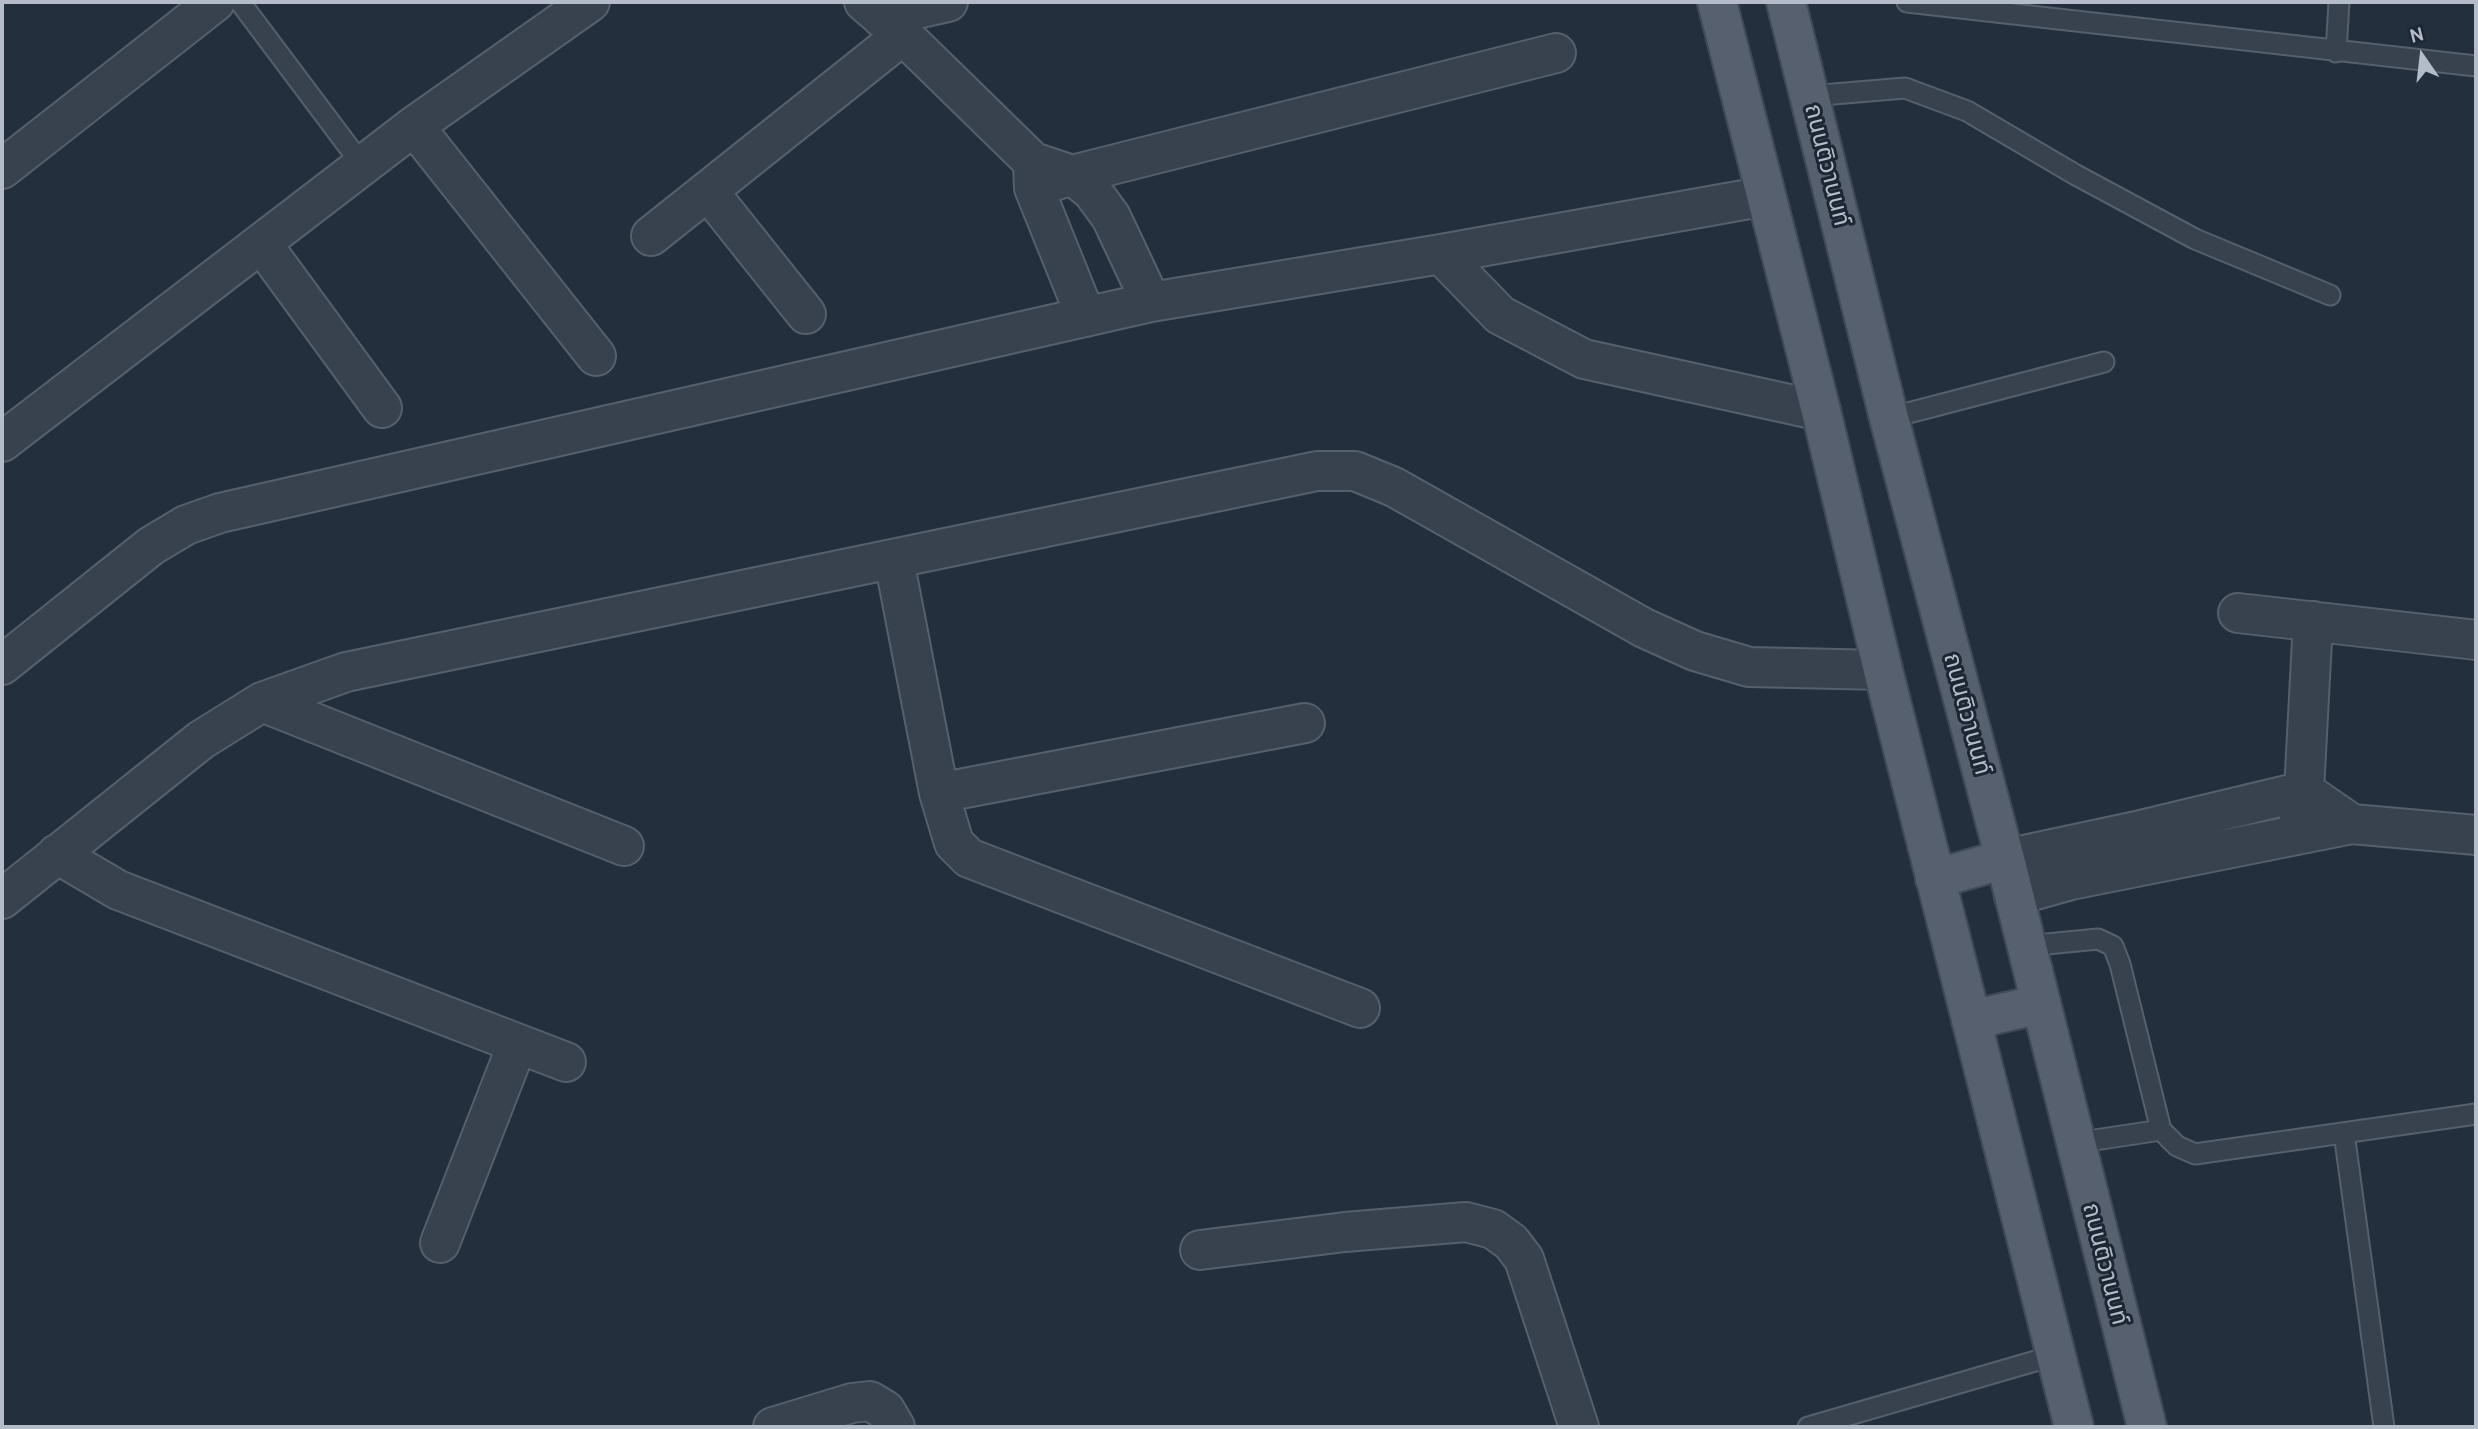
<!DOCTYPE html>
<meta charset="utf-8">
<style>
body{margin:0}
#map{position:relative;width:2478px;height:1429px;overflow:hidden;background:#242f3e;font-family:Cabin,sans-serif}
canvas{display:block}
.frame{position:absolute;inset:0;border:4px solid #b4bcc9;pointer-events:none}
.north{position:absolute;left:2387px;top:21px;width:70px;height:70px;-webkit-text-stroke:5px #1d2633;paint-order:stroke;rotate:346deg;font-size:19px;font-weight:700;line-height:28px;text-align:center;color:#b4bcc9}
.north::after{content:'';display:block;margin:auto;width:24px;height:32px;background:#b4bcc9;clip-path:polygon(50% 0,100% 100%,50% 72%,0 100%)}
</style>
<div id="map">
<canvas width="2478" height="1429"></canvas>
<div class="frame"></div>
<div class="north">N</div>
</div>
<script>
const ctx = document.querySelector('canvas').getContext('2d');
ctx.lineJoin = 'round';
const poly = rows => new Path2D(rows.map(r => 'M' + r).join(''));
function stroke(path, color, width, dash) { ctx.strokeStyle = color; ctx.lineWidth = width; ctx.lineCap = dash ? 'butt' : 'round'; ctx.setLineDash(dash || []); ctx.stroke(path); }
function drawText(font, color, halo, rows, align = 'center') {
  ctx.font = font + ' Cabin,"Noto Sans Thai",sans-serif'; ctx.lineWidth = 6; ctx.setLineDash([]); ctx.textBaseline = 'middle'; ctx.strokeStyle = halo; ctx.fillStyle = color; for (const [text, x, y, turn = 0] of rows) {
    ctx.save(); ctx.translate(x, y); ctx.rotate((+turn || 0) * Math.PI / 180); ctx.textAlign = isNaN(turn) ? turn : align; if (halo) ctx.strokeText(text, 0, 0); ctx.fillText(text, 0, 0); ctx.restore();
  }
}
const service = poly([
 [240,2,363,166],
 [1907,2,2476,66],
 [2336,52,2339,2],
 [1810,96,1905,88,1967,111,2076,175,2195,239,2330,295],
 [1889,418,2104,362],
 [2026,946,2098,939,2113,946,2120,964,2161,1130,2177,1146,2195,1154,2476,1114],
 [2344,1133,2384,1427],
 [2075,1143,2161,1130],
 [1808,1427,2056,1355]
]);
const minor = poly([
 [864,2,903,35,1033,162,1072,175,1092,191,1111,217,1151,302],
 [881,17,948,2],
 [414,126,596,356],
 [1033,164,1034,188,1086,317],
 [2,169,215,2],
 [1034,188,1072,175,1556,53],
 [708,191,806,314],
 [651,236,903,35],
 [262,244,382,408],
 [1441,254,1500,315,1584,359,1821,411],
 [2,442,414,126,590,2],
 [894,560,939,793,954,843,969,858,1360,1008],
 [2238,613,2476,640],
 [2,665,151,546,186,525,220,513,1151,302,1441,254,1766,196],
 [262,702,624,846],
 [939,793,1305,723],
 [2299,817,2304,791,2313,621],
 [57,854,118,890,566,1062],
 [2005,859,2141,830,2304,791,2352,824],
 [2014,896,2071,880,2352,824,2476,835],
 [2,899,201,740,262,702,346,672,1317,471,1355,471,1394,487,1644,628,1695,651,1749,667,1883,670],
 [440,1243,517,1045],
 [1200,1250,1345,1232,1466,1222,1493,1229,1511,1242,1524,1259,1579,1427],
 [773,1427,852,1403,870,1401,885,1410,895,1427]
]);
const primary = poly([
 [1717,2,1821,411,1883,670,2074,1427],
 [1786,2,1889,418,2005,859,2147,1427],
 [1935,879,2005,859],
 [1971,1020,2041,1004]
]);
const streetNames = [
 ["ถนนติวานนท์",1827,165,76],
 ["ถนนติวานนท์",1967,714,75],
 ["ถนนติวานนท์",2105,1264,76]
];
stroke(service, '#565f6c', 23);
stroke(minor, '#565f6c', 42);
stroke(primary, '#414a57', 42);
stroke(service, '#38414e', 19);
stroke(minor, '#38414e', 38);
stroke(primary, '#56606e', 38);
drawText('24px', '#b4bcc9', '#1d2633', streetNames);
</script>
